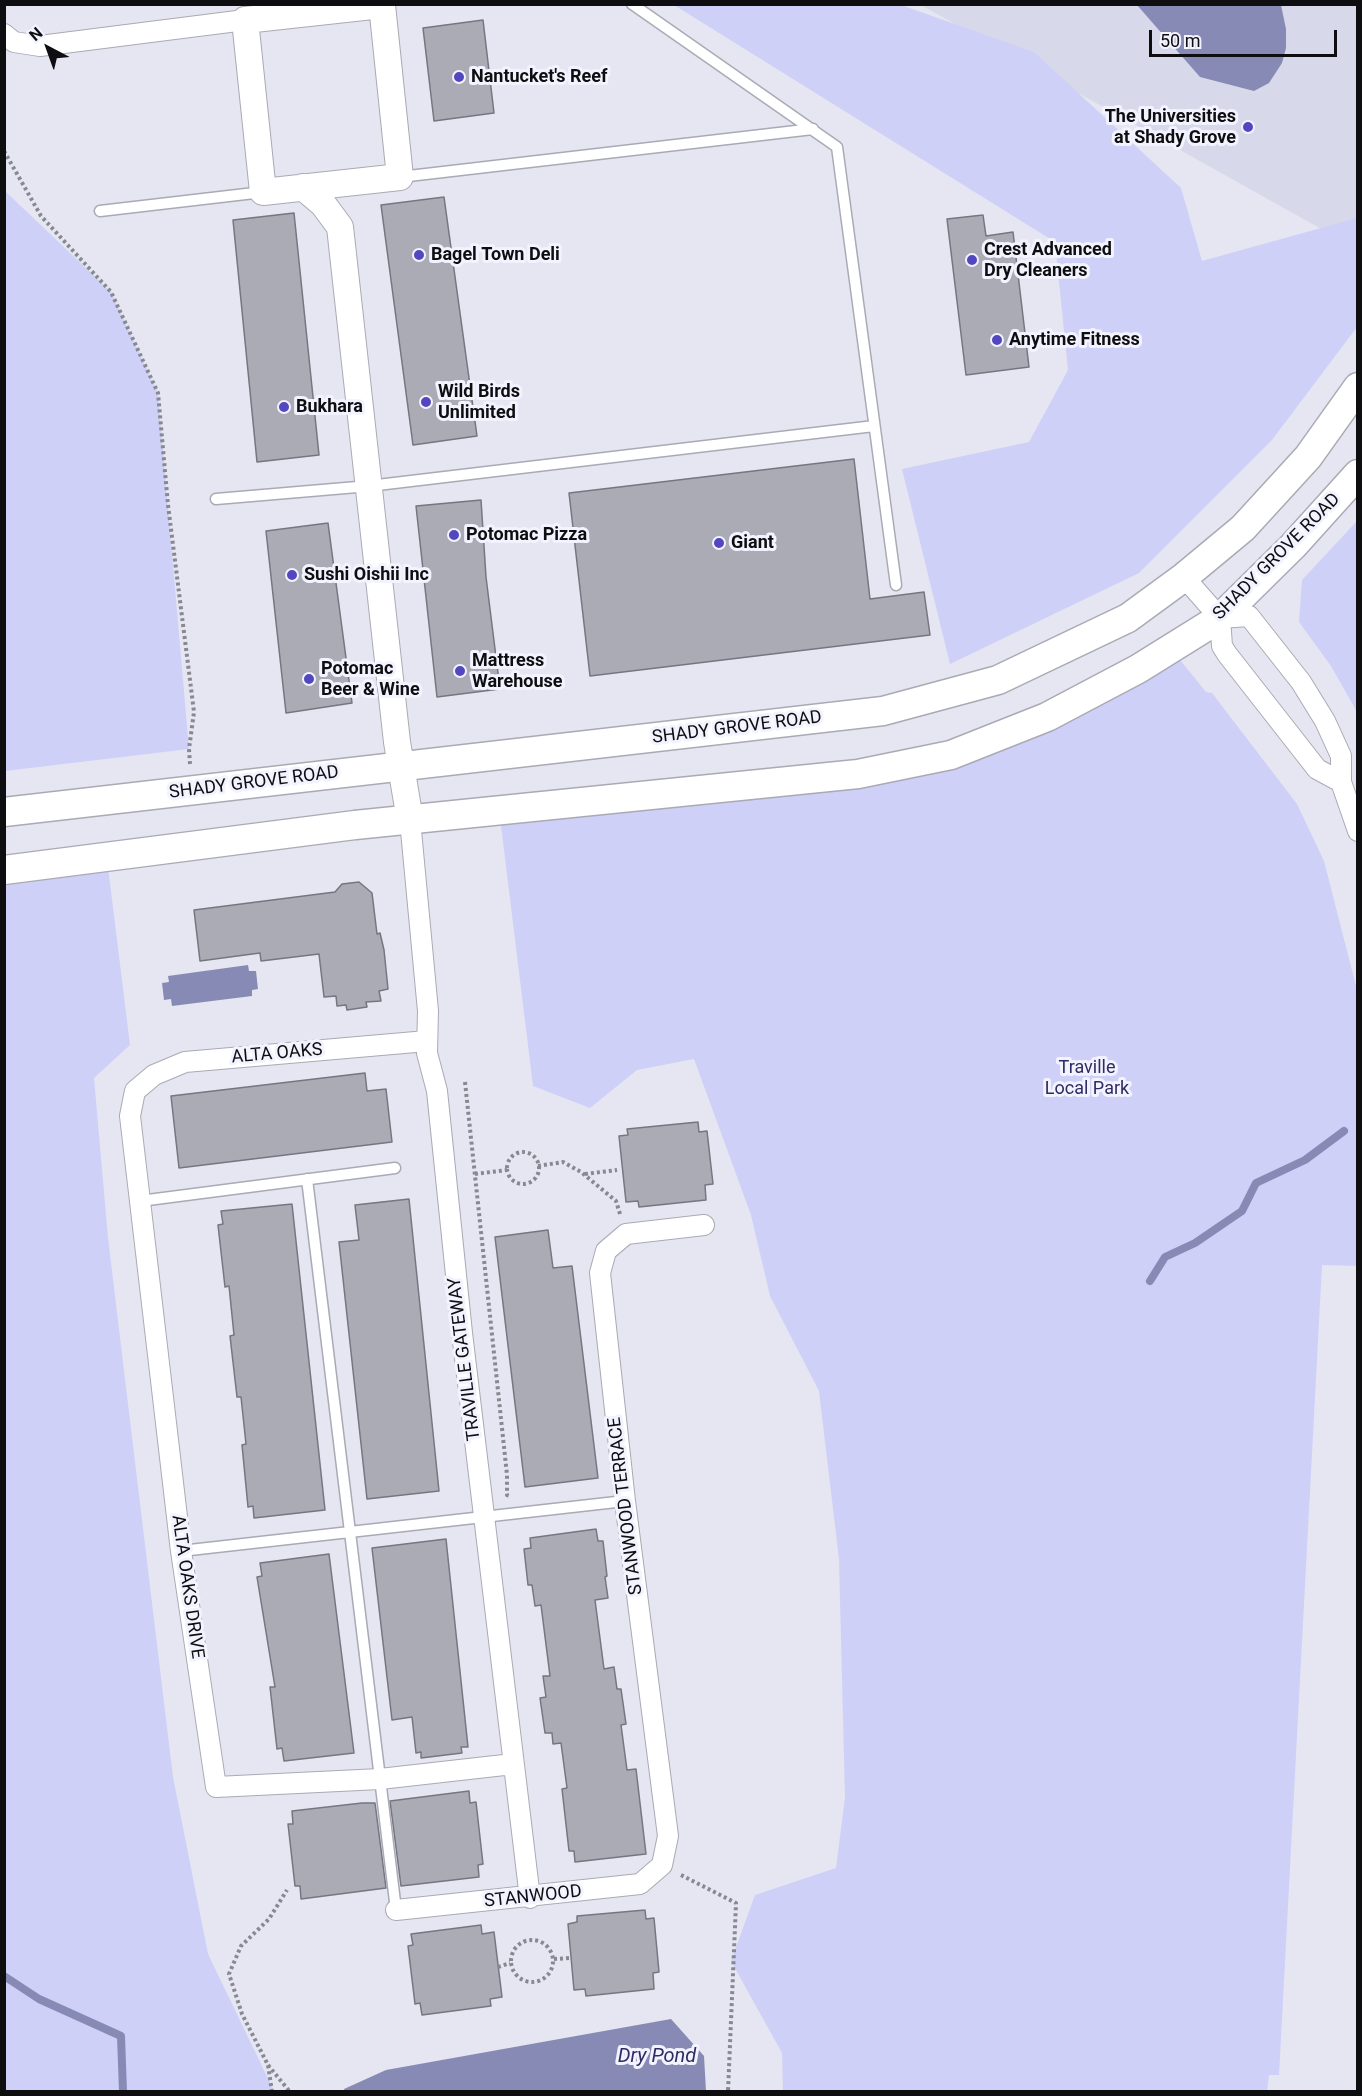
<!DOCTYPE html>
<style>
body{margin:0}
#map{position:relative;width:1362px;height:2096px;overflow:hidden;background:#e5e6f1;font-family:Roboto,sans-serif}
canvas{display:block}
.frame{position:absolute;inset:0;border:6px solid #0e0e11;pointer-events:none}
.north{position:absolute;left:18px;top:18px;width:60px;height:60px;-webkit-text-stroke:4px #f2f3fe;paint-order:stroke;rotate:319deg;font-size:16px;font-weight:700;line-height:24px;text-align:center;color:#0e0e11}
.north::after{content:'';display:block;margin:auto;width:21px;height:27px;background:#0e0e11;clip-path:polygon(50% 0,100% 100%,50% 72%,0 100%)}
.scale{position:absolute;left:1149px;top:30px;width:188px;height:27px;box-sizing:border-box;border:3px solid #0e0e11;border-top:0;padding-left:8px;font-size:18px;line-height:21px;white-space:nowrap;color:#0e0e11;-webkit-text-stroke:4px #f2f3fe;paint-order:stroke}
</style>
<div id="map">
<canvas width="1362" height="2096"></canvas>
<div class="frame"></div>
<div class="north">N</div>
<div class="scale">50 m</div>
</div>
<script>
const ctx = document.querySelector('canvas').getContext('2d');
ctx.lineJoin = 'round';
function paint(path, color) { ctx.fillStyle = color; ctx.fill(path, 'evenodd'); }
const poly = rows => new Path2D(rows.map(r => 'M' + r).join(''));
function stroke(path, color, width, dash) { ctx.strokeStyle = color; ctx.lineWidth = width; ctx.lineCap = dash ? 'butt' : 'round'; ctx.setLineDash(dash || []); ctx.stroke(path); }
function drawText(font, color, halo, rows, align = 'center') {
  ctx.font = font + ' Roboto,sans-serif'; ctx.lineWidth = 6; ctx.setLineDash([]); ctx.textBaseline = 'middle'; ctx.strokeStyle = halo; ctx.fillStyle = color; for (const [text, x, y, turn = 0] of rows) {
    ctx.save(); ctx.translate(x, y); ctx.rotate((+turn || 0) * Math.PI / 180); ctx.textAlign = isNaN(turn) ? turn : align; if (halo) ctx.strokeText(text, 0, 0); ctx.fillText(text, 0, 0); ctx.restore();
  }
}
const built = poly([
 [921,5,1357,5,1357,249]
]);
const green = poly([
 [674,5,901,5,1034,52,1181,188,1202,261,1357,218,1357,327,1272,440,1139,573,950,664,902,469,1029,442,1068,370,1055,242],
 [4,190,111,292,158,393,189,749,5,771],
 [1357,521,1357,712,1331,666,1299,622,1302,580],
 [1172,650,1206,692,1212,693,1297,804,1324,861,1357,990,1358,1266,1322,1265,1279,2075,1269,2075,1267,2091,783,2091,782,2053,731,1961,755,1895,836,1868,845,1798,839,1559,819,1391,770,1296,751,1215,694,1059,637,1070,590,1108,533,1086,499,809,951,755],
 [107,859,130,1045,94,1078,108,1238,173,1777,208,1954,274,2091,5,2091,4,870]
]);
const water = poly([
 [1137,5,1281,5,1286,29,1286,48,1282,63,1269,83,1254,91,1200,77],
 [248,965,249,971,256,971,258,989,252,990,252,996,172,1006,171,999,164,1000,162,983,169,982,168,976],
 [671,2019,704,2056,706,2091,345,2092,344,2089,386,2070]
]);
const stream = poly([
 [1150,1281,1165,1257,1195,1243,1242,1211,1256,1183,1305,1160,1344,1131],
 [4,1976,39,1999,121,2036,123,2092]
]);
const building = poly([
 [483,20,494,113,434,121,423,28,483,20],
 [444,197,477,436,413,445,381,205,444,197],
 [294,213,319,455,257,462,233,220,294,213],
 [983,215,986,236,1013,232,1029,367,966,375,947,219,983,215],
 [854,459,870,599,924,592,930,635,590,676,569,493,854,459],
 [481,500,486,577,500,689,437,697,416,506,481,500],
 [328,523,352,703,286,713,266,531,328,523],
 [359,882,372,893,377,934,380,933,384,950,388,989,379,991,381,1001,366,1002,367,1007,347,1010,346,1005,337,1006,336,996,324,997,319,954,261,961,260,953,200,961,194,910,335,892,342,884,359,882],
 [365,1073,367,1091,386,1089,392,1142,179,1168,171,1096,365,1073],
 [698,1122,699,1132,707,1131,713,1184,705,1185,706,1200,639,1207,638,1201,626,1202,619,1136,628,1135,627,1129,698,1122],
 [409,1199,439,1491,367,1499,339,1242,359,1240,355,1205,409,1199],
 [292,1204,325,1510,254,1518,253,1506,248,1507,242,1445,246,1444,241,1397,237,1397,230,1336,234,1335,229,1286,225,1287,218,1225,223,1224,221,1211,292,1204],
 [548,1230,553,1268,572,1266,598,1478,525,1487,495,1237,548,1230],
 [596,1529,598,1541,603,1541,607,1576,605,1577,608,1598,595,1600,604,1669,614,1667,617,1689,621,1689,626,1724,621,1725,627,1770,636,1769,646,1854,575,1862,574,1851,569,1851,562,1789,567,1788,561,1743,553,1744,552,1733,545,1733,540,1698,546,1697,543,1676,550,1676,541,1605,535,1606,532,1585,528,1585,524,1549,531,1548,530,1538,596,1529],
 [446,1539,468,1747,461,1747,462,1753,421,1758,421,1752,416,1753,412,1717,392,1720,372,1548,446,1539],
 [329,1554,354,1753,284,1761,282,1748,277,1749,270,1687,275,1687,257,1577,262,1576,260,1563,329,1554],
 [469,1791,470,1803,476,1802,483,1864,478,1865,479,1877,401,1886,390,1801,469,1791],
 [362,1803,375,1803,386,1888,301,1899,300,1886,295,1886,288,1824,293,1824,292,1811,362,1803],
 [645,1910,646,1919,654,1918,659,1972,653,1973,654,1989,586,1996,585,1989,574,1990,568,1924,577,1922,577,1916,645,1910],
 [481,1925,482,1934,494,1932,502,1997,490,1999,491,2006,422,2015,420,2003,415,2004,408,1946,413,1945,411,1934,481,1925]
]);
const path = poly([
 [4,151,41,216,111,292,158,393,168,505,194,712,189,749,190,764],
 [465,1082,507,1475,507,1495,510,1496],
 '507 1168a16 16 0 1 1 32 0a16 16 0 1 1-32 0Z',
 [538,1166,563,1162,581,1172,616,1201,620,1214],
 [475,1174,507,1170],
 [585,1174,617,1170],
 [681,1875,736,1903,728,2092],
 '511 1961a21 21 0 1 1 42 0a21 21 0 1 1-42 0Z',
 [554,1959,571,1958],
 [498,1967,510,1963],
 [268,2065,290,2092],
 [272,2092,268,2065,242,2014,229,1974,241,1946,269,1919,287,1890]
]);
const service = poly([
 [632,4,837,147,896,585],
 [400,177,813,129],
 [100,211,263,192],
 [216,499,369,486,874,426],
 [307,1179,396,1910],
 [140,1201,395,1168],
 [181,1551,625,1501]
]);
const minor = poly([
 [4,34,14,42,40,46,245,20],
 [1184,577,1220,618,1222,646,1227,654,1317,769,1341,782],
 [1220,618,1249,616,1301,682,1325,721,1341,756,1341,782,1358,831],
 [410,820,428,1011,427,1053,437,1091,462,1333,530,1898],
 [427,1041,185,1062,154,1075,135,1091,130,1116,181,1551,216,1787,380,1779,513,1764],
 [396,1910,640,1884,662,1865,668,1836,625,1501,600,1273,606,1251,626,1234,704,1225]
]);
const tertiary = poly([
 [382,5,400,177,263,192,245,20,382,5],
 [303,187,323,204,340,227,397,742,410,820]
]);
const secondary = poly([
 [4,812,883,711,998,680,1128,618,1184,577,1243,528,1308,457,1358,387],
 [4,870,355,825,858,774,951,755,1047,717,1138,669,1220,618,1293,546,1358,474]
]);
const markers = [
 [459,77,6,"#5347bf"],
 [1248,127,6,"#5347bf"],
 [419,255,6,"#5347bf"],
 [972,260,6,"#5347bf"],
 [997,340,6,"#5347bf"],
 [426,402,6,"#5347bf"],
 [284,407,6,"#5347bf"],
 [454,535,6,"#5347bf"],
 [719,543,6,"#5347bf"],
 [292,575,6,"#5347bf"],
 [460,671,6,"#5347bf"],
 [309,679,6,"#5347bf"]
];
const poiNames = [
 ["Nantucket's Reef",471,77],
 ["The Universities",1236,117,"right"],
 ["at Shady Grove",1236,138,"right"],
 ["Crest Advanced",984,250],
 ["Dry Cleaners",984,271],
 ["Bagel Town Deli",431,255],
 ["Anytime Fitness",1009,340],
 ["Wild Birds",438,392],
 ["Unlimited",438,413],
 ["Bukhara",296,407],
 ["Potomac Pizza",466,535],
 ["Giant",731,543],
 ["Sushi Oishii Inc",304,575],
 ["Mattress",472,661],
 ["Warehouse",472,682],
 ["Potomac",321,669],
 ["Beer & Wine",321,690]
];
const streetNames = [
 ["SHADY GROVE ROAD",1277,557,-45],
 ["SHADY GROVE ROAD",737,728,-7],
 ["SHADY GROVE ROAD",254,783,-7],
 ["ALTA OAKS",277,1054,-5],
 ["TRAVILLE GATEWAY",465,1359,-97],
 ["STANWOOD TERRACE",626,1506,-97],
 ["ALTA OAKS DRIVE",187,1587,82],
 ["STANWOOD",533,1897,-6]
];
const parkNames = [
 ["Traville",1087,1068],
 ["Local Park",1087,1089]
];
const waterNames = [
 ["Dry Pond",657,2057]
];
paint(built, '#d7d9eb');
paint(green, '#ced0f8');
paint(water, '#878ab5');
stroke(stream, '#878ab5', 8);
paint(building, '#aaabb5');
stroke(building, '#757680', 1.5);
stroke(service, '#a9aab4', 13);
stroke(minor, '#a9aab4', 22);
stroke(tertiary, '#a9aab4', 28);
stroke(secondary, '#a9aab4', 31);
stroke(path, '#878890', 4, [3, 3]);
stroke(service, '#fff', 10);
stroke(minor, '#fff', 20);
stroke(tertiary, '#fff', 26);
stroke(secondary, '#fff', 28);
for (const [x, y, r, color] of markers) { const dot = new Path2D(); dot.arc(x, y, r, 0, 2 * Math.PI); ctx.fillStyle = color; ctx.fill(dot); stroke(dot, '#f2f3fe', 2); }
drawText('bold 18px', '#0e0e11', '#f2f3fe', poiNames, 'left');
drawText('18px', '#0e0e11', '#f2f3fe', streetNames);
drawText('18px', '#2f2c63', '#f2f3fe', parkNames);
drawText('italic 20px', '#2e2c63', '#f2f3fe', waterNames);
</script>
